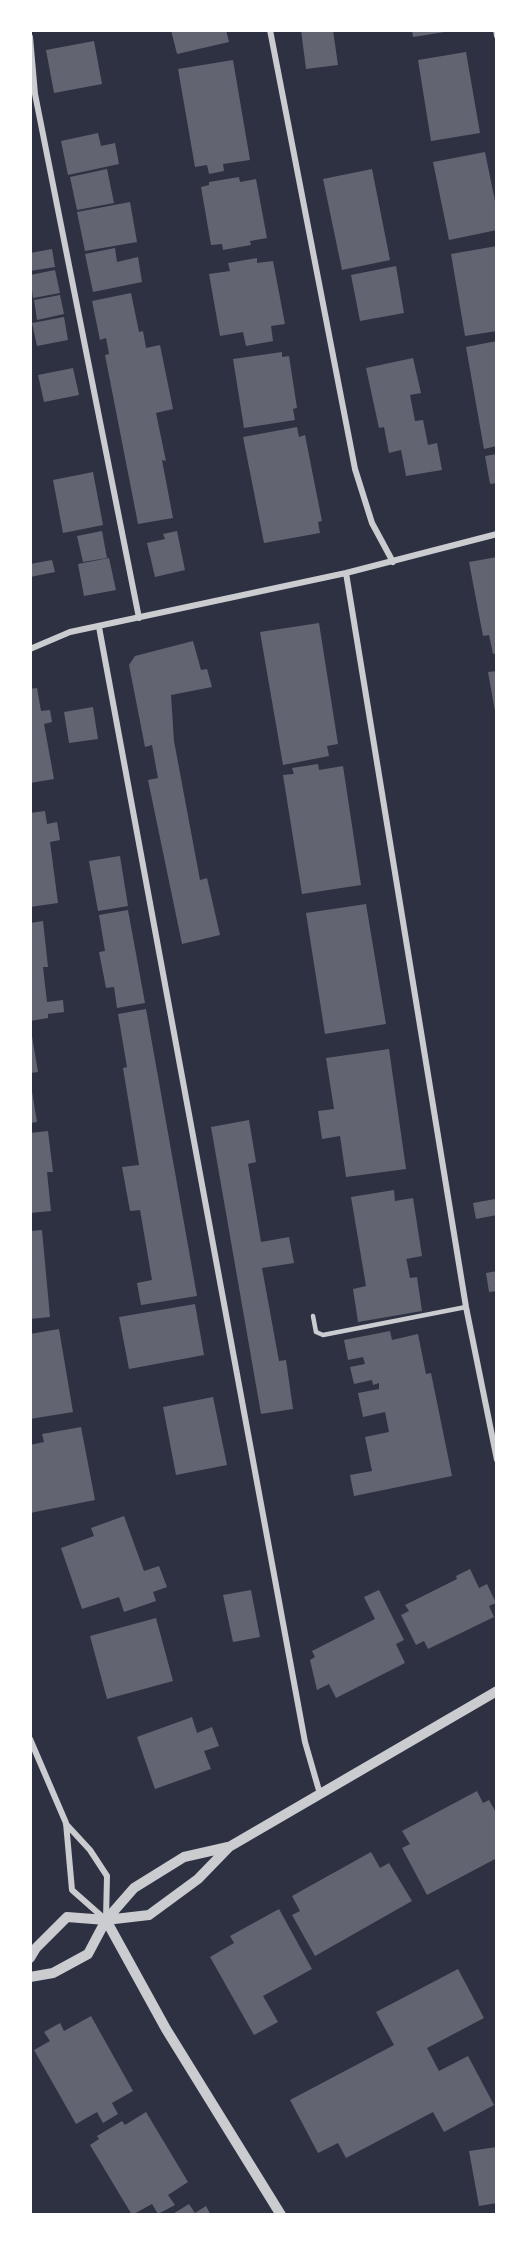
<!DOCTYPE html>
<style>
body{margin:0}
#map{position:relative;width:527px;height:2245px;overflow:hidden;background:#2d3142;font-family:Karla,sans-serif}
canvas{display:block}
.frame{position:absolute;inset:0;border:32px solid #fff;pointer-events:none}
</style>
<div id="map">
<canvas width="527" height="2245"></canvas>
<div class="frame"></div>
</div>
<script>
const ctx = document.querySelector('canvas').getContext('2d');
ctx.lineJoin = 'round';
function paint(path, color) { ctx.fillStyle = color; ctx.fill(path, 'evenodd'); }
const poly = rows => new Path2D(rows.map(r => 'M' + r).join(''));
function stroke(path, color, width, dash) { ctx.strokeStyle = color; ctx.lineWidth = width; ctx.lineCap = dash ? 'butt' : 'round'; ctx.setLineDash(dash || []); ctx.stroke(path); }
const building = poly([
 [171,30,226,30,229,42,177,54],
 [301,30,333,30,338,65,306,69],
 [412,30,451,30,451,31,413,37],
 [94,41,102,84,54,93,46,50],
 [466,52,480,133,431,141,418,60],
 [233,60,250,160,223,164,224,171,209,174,207,165,195,167,178,69],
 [98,133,101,146,115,143,119,164,68,175,61,141],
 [485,152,497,211,497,230,449,240,433,162],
 [107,169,114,203,77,210,70,177],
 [372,169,390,260,342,270,323,179],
 [239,177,240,182,256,179,267,238,250,241,251,245,223,250,222,244,211,245,201,187,209,185,209,182],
 [130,202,137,242,85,251,77,212],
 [497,246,497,331,465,336,451,254],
 [115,248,117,262,138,257,142,282,93,292,85,254],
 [52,249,55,267,30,271,30,253],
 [257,258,257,263,273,261,285,324,271,326,273,341,246,346,243,332,220,336,209,274,230,271,228,263],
 [396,266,404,313,360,321,351,275],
 [55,270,60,293,33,298,30,275],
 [131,293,139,332,143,331,146,348,160,345,173,409,156,413,166,461,162,460,173,518,138,524,105,355,109,354,106,338,100,340,92,301],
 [60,295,64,314,37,320,34,300],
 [64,317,68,340,37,346,32,323],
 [497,341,497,446,484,449,466,347],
 [282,352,282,357,289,356,297,408,293,409,295,420,244,428,233,359],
 [413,358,421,393,410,395,415,421,423,420,428,445,437,443,442,470,406,476,401,450,389,453,384,427,379,428,366,368],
 [73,368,79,395,44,402,38,375],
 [297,427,299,437,305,435,322,521,318,522,320,533,264,543,243,437],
 [497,454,497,483,490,484,485,456],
 [93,472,103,525,63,533,53,480],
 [102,531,107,558,83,562,77,536],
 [177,531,185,570,155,577,147,543,165,539,163,534],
 [497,557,497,653,493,654,489,635,483,636,469,562],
 [109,558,116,590,84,596,78,564],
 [52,560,55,572,30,577,30,564],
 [319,623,338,744,327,746,329,756,283,765,260,632],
 [193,641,201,670,207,669,212,687,171,695,174,741,200,880,207,878,220,935,182,944,148,780,158,778,152,745,145,747,129,665,135,656],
 [497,671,497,717,496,717,488,672],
 [37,688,41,711,50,710,52,722,44,724,54,779,30,783,30,689],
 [93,707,98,739,69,743,64,712],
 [318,764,319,770,343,766,361,885,302,894,283,775,294,774,292,768],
 [45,811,47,824,57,822,60,840,50,842,58,903,30,907,30,813],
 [120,856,128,906,98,911,89,861],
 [366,904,386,1024,325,1034,306,913],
 [128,910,145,1003,117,1008,114,987,106,988,99,952,105,951,99,915],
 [43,921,48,967,43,967,47,1002,63,1000,64,1012,48,1014,48,1018,30,1021,30,923],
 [146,1009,197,1296,141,1305,137,1283,152,1280,140,1210,130,1211,122,1167,139,1165,123,1068,127,1067,118,1014],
 [30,1024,38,1072,30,1073],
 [389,1049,406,1169,346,1177,340,1136,322,1139,318,1111,334,1109,326,1058],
 [30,1079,37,1122,30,1123],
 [249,1120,256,1162,248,1164,261,1242,289,1237,294,1263,262,1268,279,1361,286,1360,293,1409,261,1414,211,1127],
 [48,1131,53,1172,47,1172,51,1211,30,1213,30,1133],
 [394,1190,395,1201,413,1198,422,1256,406,1259,407,1262,410,1278,417,1277,422,1311,358,1322,353,1289,366,1286,351,1197],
 [495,1199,497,1215,476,1219,473,1203],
 [42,1230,50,1317,30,1319,30,1231],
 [497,1271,497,1291,489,1292,486,1273],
 [195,1304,204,1355,129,1369,119,1317],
 [59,1329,73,1412,30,1419,30,1334],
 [390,1331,392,1340,418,1334,426,1374,431,1373,452,1476,354,1496,350,1475,372,1471,365,1437,389,1432,385,1412,363,1417,358,1393,379,1389,379,1383,373,1385,372,1380,354,1384,350,1367,365,1364,363,1357,348,1360,344,1340],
 [213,1397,227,1465,176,1475,163,1407],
 [81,1427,95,1500,30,1513,30,1445,44,1442,42,1434],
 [124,1516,144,1571,159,1566,167,1587,153,1592,156,1601,124,1612,119,1597,82,1609,61,1548,94,1536,91,1528],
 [470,1569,479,1588,487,1584,496,1603,489,1606,494,1617,428,1649,424,1641,416,1645,401,1615,409,1611,405,1605,457,1579,456,1576],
 [251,1590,260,1637,233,1642,223,1595],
 [379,1590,404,1640,396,1644,405,1663,336,1698,329,1684,317,1690,310,1660,315,1657,312,1651,375,1619,364,1597],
 [156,1618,173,1681,107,1699,90,1636],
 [192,1717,197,1733,212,1727,219,1746,204,1751,211,1769,155,1789,137,1737],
 [477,1791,483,1803,489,1800,497,1814,497,1858,427,1895,402,1848,410,1844,402,1831],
 [371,1852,380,1868,389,1863,412,1901,315,1956,292,1915,300,1911,292,1896],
 [279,1909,312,1969,263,1996,278,2022,254,2035,210,1957,234,1943,230,1936],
 [458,1969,484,2018,427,2048,439,2071,468,2056,494,2105,444,2132,433,2112,346,2158,338,2143,318,2153,290,2100,394,2045,376,2012],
 [91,2016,133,2091,112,2103,118,2114,103,2123,97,2112,76,2124,34,2050,50,2041,44,2032,60,2023,64,2031],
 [146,2112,188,2182,168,2195,175,2205,158,2214,152,2204,132,2215,90,2145,99,2139,97,2136,122,2121,125,2125],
 [497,2147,497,2203,479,2206,469,2151],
 [189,2204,195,2213,206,2206,211,2215,171,2215]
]);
const service = poly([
 [313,1316,316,1332,323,1335,466,1307]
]);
const minor = poly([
 [270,30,355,469,372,523,393,562],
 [496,30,497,36],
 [30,37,35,94,139,618],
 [346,573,466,1307,497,1460],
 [99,627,305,1742,320,1794],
 [30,649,70,632,346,573,497,534],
 [30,1739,66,1823,72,1890,106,1920],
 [66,1824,90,1850,107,1876,106,1919]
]);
const tertiary = poly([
 [106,1920,166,2029,281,2215],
 [30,1958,36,1948,67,1917,106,1920,149,1915,198,1879,229,1847,497,1691],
 [30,1977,53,1973,88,1954,106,1920,134,1888,184,1857,228,1847]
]);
paint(building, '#626471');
stroke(service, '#caccd0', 4.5);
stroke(minor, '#caccd0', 6);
stroke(tertiary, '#caccd0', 10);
</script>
